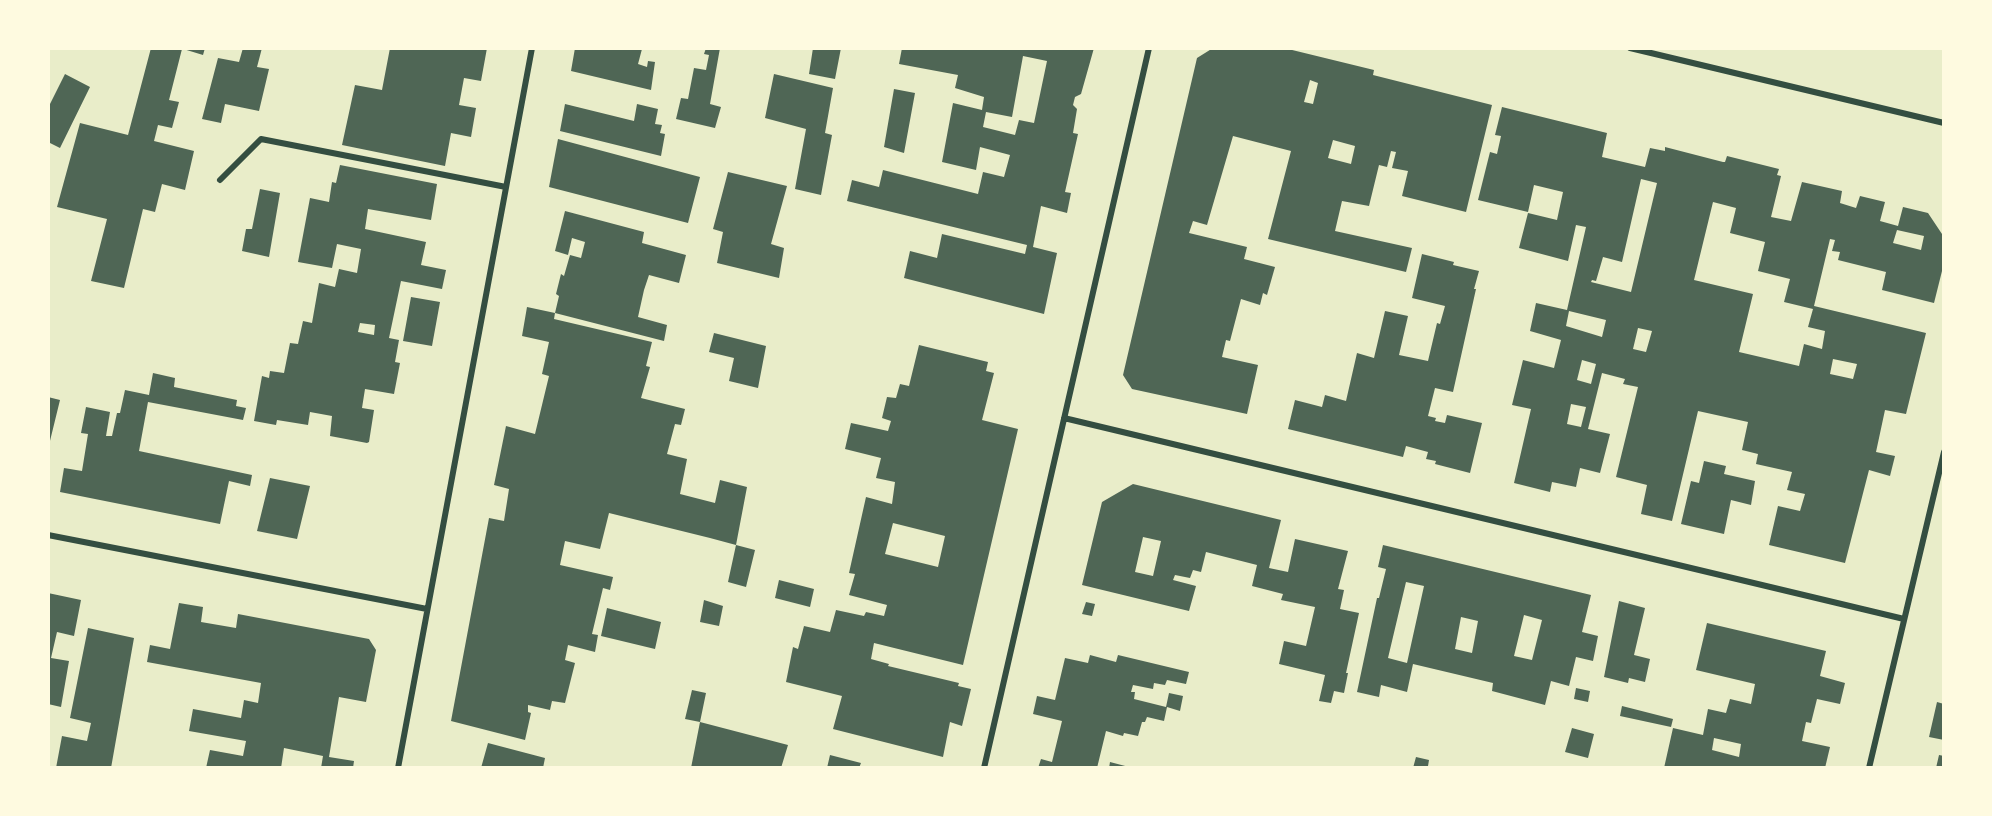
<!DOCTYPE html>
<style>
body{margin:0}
#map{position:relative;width:1992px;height:816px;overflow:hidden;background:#e9edc9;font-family:"Alegreya Sans",sans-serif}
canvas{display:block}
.frame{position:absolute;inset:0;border:50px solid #fefae0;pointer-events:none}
</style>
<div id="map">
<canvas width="1992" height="816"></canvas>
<div class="frame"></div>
</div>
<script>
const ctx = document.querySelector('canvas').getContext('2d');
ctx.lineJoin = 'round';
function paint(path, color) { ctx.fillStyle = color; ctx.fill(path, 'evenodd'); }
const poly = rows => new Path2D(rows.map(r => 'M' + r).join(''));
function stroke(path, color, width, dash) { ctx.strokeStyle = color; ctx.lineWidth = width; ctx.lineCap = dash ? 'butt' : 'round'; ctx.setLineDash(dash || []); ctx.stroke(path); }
const building = poly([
 [151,48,182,49,169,100,179,102,172,128,158,125,154,141,194,151,185,190,162,184,155,212,143,209,124,288,91,281,107,219,57,207,80,123,128,135],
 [180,48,205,48,203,55],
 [243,48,262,48,257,67,269,69,259,111,225,104,221,123,202,119,218,58,239,62],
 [390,48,487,48,481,81,464,78,459,105,476,108,471,137,451,133,445,166,342,145,355,85,382,90],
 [575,48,642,49,638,64,647,67,648,61,655,62,651,90,571,71],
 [706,48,720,48,710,104,721,107,715,128,676,119,681,98,688,99,694,68,706,70,709,55,704,54],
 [813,48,841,48,835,79,809,74],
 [902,48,1094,48,1081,94,1075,97,1073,105,1077,109,1073,133,1078,134,1065,192,1071,193,1067,213,1041,206,1033,247,1057,253,1044,314,904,278,910,251,937,258,942,234,1025,254,1027,245,847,201,852,180,879,187,883,170,978,194,983,172,1004,177,1010,155,980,147,976,170,942,162,953,103,982,110,984,97,955,88,958,75,899,64],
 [1023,56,1047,61,1034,123,1019,120,1015,135,983,127,986,112,1012,117],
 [1213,48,1284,48,1374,70,1373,75,1492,105,1466,212,1402,196,1408,171,1392,168,1396,152,1391,151,1387,167,1379,165,1369,206,1342,201,1335,231,1412,248,1406,272,1268,239,1291,151,1233,136,1207,225,1193,221,1189,233,1247,247,1244,259,1275,267,1267,295,1263,293,1260,305,1241,299,1230,341,1226,340,1222,357,1258,365,1247,414,1132,389,1123,375,1197,58],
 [1310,80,1318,83,1313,104,1304,102],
 [1333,140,1355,146,1351,164,1328,158],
 [65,74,90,87,60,148,48,142,48,108],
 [774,74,833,88,825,133,832,135,821,195,795,189,806,129,765,118],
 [894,89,915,93,904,153,884,147],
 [565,104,634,121,637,104,658,109,655,124,662,125,660,133,665,134,661,156,560,131],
 [1502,107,1607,133,1602,157,1645,167,1650,148,1665,151,1665,147,1723,162,1725,162,1727,156,1779,169,1777,175,1781,176,1771,217,1791,221,1802,182,1842,191,1840,203,1856,208,1860,196,1885,202,1880,221,1898,226,1903,207,1928,213,1944,237,1944,263,1934,303,1882,290,1886,272,1838,260,1840,252,1832,251,1835,240,1830,239,1814,306,1926,333,1906,414,1885,410,1876,452,1895,456,1890,476,1869,470,1845,563,1769,545,1778,506,1800,511,1805,494,1787,490,1792,472,1756,464,1758,454,1742,450,1748,422,1698,411,1672,521,1641,514,1647,485,1616,477,1638,387,1623,384,1625,379,1602,373,1588,429,1610,434,1600,473,1580,468,1576,487,1552,482,1550,492,1514,483,1531,409,1512,405,1523,360,1554,368,1561,340,1530,331,1536,303,1567,310,1586,227,1576,225,1568,261,1519,248,1528,213,1557,220,1563,192,1534,185,1528,212,1478,200,1490,152,1497,154,1501,136,1495,135],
 [1641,179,1657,183,1631,292,1591,282,1592,280,1596,281,1603,257,1622,262],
 [1713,202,1736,208,1730,233,1765,242,1758,271,1790,279,1784,302,1813,309,1808,327,1825,331,1822,349,1804,344,1799,366,1739,352,1753,294,1694,280],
 [1897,230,1924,236,1921,250,1893,243],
 [1569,311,1606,320,1602,337,1566,326],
 [1638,328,1652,331,1646,352,1633,349],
 [1833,359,1857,364,1853,379,1830,374],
 [1582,360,1596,364,1591,384,1577,380],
 [1571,404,1586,407,1581,427,1567,424],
 [558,139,700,177,688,223,549,187],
 [340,165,437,184,431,220,368,209,365,229,426,242,421,265,446,270,442,289,401,281,389,338,399,340,395,362,400,363,394,394,365,389,362,408,374,410,369,442,367,443,330,436,332,416,310,412,308,425,277,420,276,425,254,421,262,376,269,378,270,371,284,373,290,343,298,344,303,321,312,323,319,283,335,287,339,269,357,273,361,249,337,244,332,268,298,262,310,198,329,202,332,182,336,183],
 [360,323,375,325,374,335,358,332],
 [728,172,787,186,771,244,784,248,779,278,717,263,723,232,713,229],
 [260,189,280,193,269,257,242,251,246,229,252,229],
 [565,211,644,232,642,243,686,255,679,283,649,275,644,290,638,317,667,325,664,341,555,313,554,319,652,342,646,366,650,367,641,398,685,409,681,425,675,424,667,454,687,459,680,494,715,503,720,480,747,487,736,545,755,550,746,587,728,582,736,545,710,538,609,513,600,549,565,541,560,565,613,577,610,590,603,588,592,634,598,635,595,652,568,645,565,660,575,663,565,703,552,701,550,710,528,705,528,712,531,713,525,740,451,721,489,518,504,521,509,489,494,485,506,426,535,434,549,376,542,374,549,342,522,336,527,307,555,313,559,296,556,294,561,274,564,276,570,255,581,258,585,242,572,238,568,255,555,251],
 [1422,254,1454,262,1453,265,1479,271,1474,289,1476,289,1453,392,1435,388,1428,416,1436,418,1435,421,1445,423,1447,415,1482,423,1470,473,1435,464,1436,461,1426,459,1428,452,1406,446,1403,457,1288,429,1295,400,1322,407,1325,395,1346,401,1357,353,1374,358,1385,311,1408,316,1399,355,1428,361,1437,323,1440,324,1445,306,1412,298],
 [411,297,440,302,432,346,403,341],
 [714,333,766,346,758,388,729,381,734,358,709,352],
 [919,345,988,362,986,371,994,373,982,420,1018,429,963,665,874,643,871,659,889,664,888,666,959,683,958,686,971,689,962,726,950,722,943,757,833,729,842,696,786,682,793,647,798,649,804,626,830,632,836,610,864,616,866,612,884,616,887,605,849,595,855,574,849,573,866,497,892,504,895,482,876,478,881,458,845,449,851,423,888,431,891,421,882,418,887,397,896,398,900,384,909,386],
 [893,523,945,536,938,567,885,554],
 [153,373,175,378,174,387,237,400,236,406,246,408,243,420,148,402,139,451,252,475,250,486,229,481,220,524,60,492,64,468,82,471,88,434,81,433,86,407,110,412,106,436,112,436,117,413,120,413,125,390,149,395],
 [48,397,60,400,49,445,48,445],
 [1704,461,1726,466,1724,474,1755,481,1751,505,1731,500,1724,534,1681,524,1691,481,1699,483],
 [270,478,310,486,297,539,257,531],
 [1133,484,1281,520,1269,568,1288,572,1295,539,1348,551,1338,589,1344,590,1340,609,1359,613,1346,673,1348,673,1344,693,1334,691,1331,703,1319,701,1325,675,1279,664,1284,641,1306,646,1315,607,1281,600,1283,594,1252,586,1257,565,1206,552,1201,572,1193,570,1190,578,1175,575,1173,580,1196,586,1189,611,1082,585,1102,502],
 [1143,537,1161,541,1153,576,1135,572],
 [1383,545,1591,595,1582,632,1598,636,1593,661,1576,657,1569,686,1551,681,1545,705,1492,691,1493,683,1413,664,1407,692,1381,685,1379,697,1357,692,1377,598,1379,598,1386,569,1378,567],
 [1406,582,1424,586,1407,663,1388,658],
 [1524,615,1542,620,1532,660,1514,656],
 [1461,617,1478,621,1472,653,1455,649],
 [779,580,814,589,810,607,775,598],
 [48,593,81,600,74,636,57,632,51,658,69,661,61,707,48,704],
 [704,600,723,606,719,626,700,622],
 [1619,601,1645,608,1634,655,1650,659,1645,682,1629,678,1628,683,1604,677],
 [1086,602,1095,604,1092,616,1082,614],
 [179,603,203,607,201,622,236,628,238,614,369,639,376,650,366,702,339,697,329,757,354,761,353,768,321,768,323,756,284,748,281,768,206,768,210,750,243,756,246,741,189,731,193,709,241,718,244,700,258,703,261,683,147,662,150,645,170,649],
 [607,608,661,622,655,649,601,636],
 [1707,623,1826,651,1820,676,1845,683,1840,704,1817,699,1811,723,1806,722,1802,741,1830,747,1825,768,1664,768,1673,728,1703,735,1708,709,1726,713,1730,699,1751,704,1755,684,1696,670],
 [1714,738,1741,744,1739,757,1712,750],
 [88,628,134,638,111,768,56,768,62,736,87,741,91,723,70,718],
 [1090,655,1116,662,1118,655,1189,672,1186,684,1167,680,1165,685,1154,683,1153,689,1133,685,1131,692,1135,692,1134,699,1166,707,1169,693,1183,696,1180,711,1167,707,1164,721,1147,717,1145,722,1142,722,1138,736,1124,733,1123,736,1106,731,1097,768,1038,768,1041,759,1052,762,1062,721,1033,714,1037,696,1055,700,1065,658,1088,663],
 [1576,688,1590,691,1588,702,1574,699],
 [692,690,706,693,700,722,788,745,781,768,691,768,700,722,685,719],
 [1937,702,1944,704,1944,740,1929,737],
 [1622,706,1673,719,1671,727,1620,716],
 [1572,728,1594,734,1588,758,1565,752],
 [488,743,545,758,543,768,481,768],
 [830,755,861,763,859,768,827,768],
 [1939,755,1944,756,1944,768,1936,768],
 [1416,757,1429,760,1428,766,1432,768,1413,768],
 [1110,762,1129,767,1129,768,1109,768]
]);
const minor = poly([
 [1630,48,1944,123],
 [220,180,261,139,506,187],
 [1064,418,1904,619],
 [48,535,427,609],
 [398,768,532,48],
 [984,768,1149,48],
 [1869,768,1944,452]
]);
paint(building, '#4f6655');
stroke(minor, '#344e41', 6);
</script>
